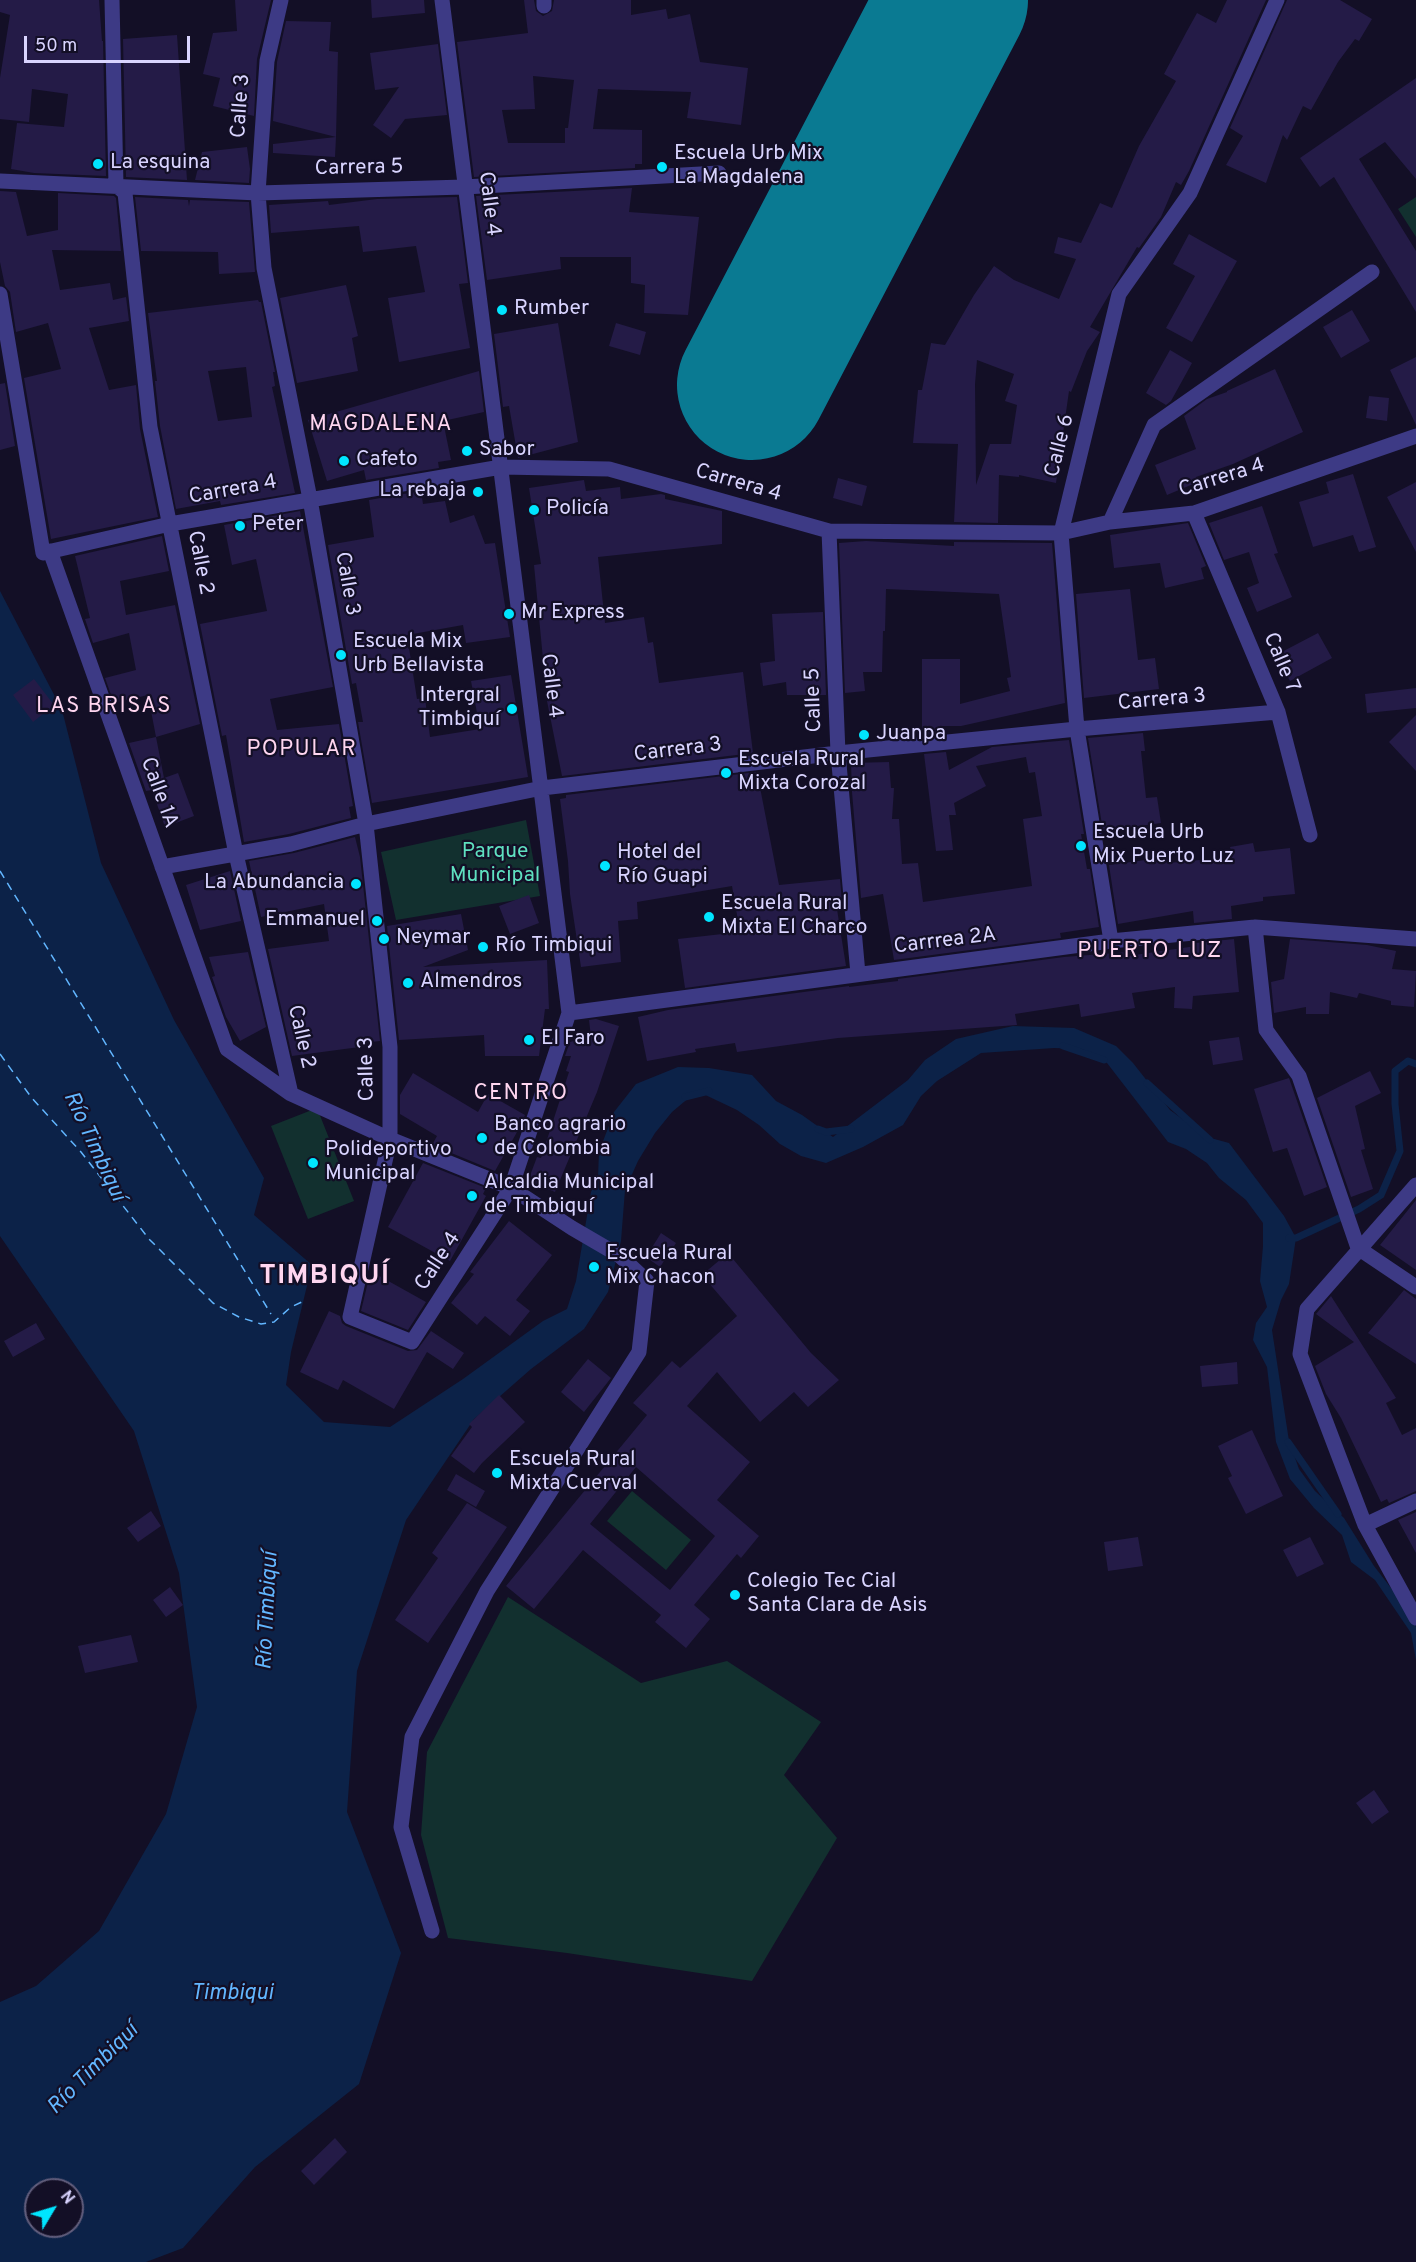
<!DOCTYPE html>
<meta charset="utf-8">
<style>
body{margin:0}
#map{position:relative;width:1416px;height:2262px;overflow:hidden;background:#130f26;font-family:Overpass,sans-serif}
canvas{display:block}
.north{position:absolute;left:24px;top:2178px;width:60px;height:60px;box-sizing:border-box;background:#130f26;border:2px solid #625e7d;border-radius:50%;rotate:52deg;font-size:16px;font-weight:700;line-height:24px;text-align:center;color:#d9d4ff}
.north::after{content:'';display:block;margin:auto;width:21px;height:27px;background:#00e5ff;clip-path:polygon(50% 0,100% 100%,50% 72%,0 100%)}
.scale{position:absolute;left:24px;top:36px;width:166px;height:27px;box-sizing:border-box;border:3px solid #d9d4ff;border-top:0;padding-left:8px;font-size:18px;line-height:21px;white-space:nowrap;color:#d9d4ff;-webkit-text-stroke:4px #130f26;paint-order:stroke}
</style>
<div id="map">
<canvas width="1416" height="2262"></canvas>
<div class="north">N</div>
<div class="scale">50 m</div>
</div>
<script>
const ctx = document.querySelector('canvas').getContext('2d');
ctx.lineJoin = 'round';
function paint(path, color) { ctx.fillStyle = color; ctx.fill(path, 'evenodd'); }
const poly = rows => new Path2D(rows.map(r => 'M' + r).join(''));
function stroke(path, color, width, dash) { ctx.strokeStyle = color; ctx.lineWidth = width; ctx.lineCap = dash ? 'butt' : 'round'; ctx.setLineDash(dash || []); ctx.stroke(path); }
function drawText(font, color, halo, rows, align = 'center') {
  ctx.font = font + ' Overpass,sans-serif'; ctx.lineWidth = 4.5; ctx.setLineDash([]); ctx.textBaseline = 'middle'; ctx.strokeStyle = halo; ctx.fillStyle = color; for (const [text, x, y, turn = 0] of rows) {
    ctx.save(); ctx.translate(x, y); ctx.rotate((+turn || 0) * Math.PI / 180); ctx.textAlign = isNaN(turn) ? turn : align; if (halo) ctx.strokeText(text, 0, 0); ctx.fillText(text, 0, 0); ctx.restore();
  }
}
const green = poly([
 [1416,197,1416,237,1398,209],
 [526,820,540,896,396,920,381,852],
 [317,1108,354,1201,308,1219,271,1126],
 [632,1491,691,1540,666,1570,607,1521],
 [508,1597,641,1683,727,1661,821,1722,784,1775,837,1838,752,1981,567,1953,448,1938,421,1835,427,1752]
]);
const water = poly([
 [0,591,62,710,101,863,174,1020,264,1178,254,1215,312,1265,291,1352,286,1385,324,1422,390,1427,463,1379,543,1321,567,1309,576,1281,591,1192,598,1177,599,1152,614,1112,636,1084,678,1067,709,1068,752,1075,776,1101,802,1115,833,1137,908,1080,925,1060,956,1039,1013,1026,1074,1028,1116,1046,1133,1063,1170,1110,1207,1137,1229,1143,1284,1216,1296,1238,1289,1284,1281,1300,1272,1330,1289,1441,1299,1469,1315,1491,1344,1518,1374,1566,1408,1610,1416,1627,1416,1660,1411,1633,1375,1580,1351,1562,1342,1535,1314,1508,1290,1479,1276,1442,1267,1367,1253,1340,1256,1323,1267,1307,1260,1281,1263,1246,1263,1223,1246,1200,1219,1178,1207,1163,1186,1149,1168,1142,1107,1063,1082,1049,1054,1048,981,1053,937,1081,921,1096,903,1125,863,1147,826,1163,801,1156,780,1144,759,1125,737,1110,697,1091,672,1112,655,1133,638,1161,625,1190,621,1241,608,1292,584,1329,531,1369,474,1419,406,1520,357,1671,347,1812,401,1953,359,2084,255,2167,183,2248,146,2262,0,2262,0,2002,36,1986,99,1931,166,1814,197,1707,179,1573,134,1431,0,1236],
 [36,2190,72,2190,72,2226,36,2226]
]);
const stream = poly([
 [1063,1046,1104,1060],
 [1147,1083,1210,1140],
 [685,1097,709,1091],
 [818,1129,826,1132,851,1129],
 [1289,1238,1296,1238,1359,1209,1381,1195,1400,1151,1395,1104,1395,1071,1408,1061,1416,1064],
 [1288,1442,1338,1514]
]);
const ferry = poly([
 [0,871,271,1314],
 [0,1054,31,1097,81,1152,149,1239,213,1303,239,1317,261,1324,274,1322,291,1307,304,1301,306,1302]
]);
const runway = poly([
 [752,385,953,0]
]);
const building = poly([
 [0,0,99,0,102,41,103,41,106,176,34,173,11,169,17,123,64,127,68,94,32,89,29,122,0,119,0,78,10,15,0,12],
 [235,0,271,0,257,59,254,116,213,106,220,78,203,74,213,33,237,31],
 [371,0,424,0,425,13,372,18],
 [524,0,534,0,536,11,543,16,552,11,554,0,631,0,631,15,666,9,668,19,690,14,700,62,748,68,741,125,687,118,691,92,598,89,593,129,642,130,642,164,635,164,635,168,474,177,457,42,528,33],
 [533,76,574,80,568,128,565,128,565,143,508,143,502,110,535,109],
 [1227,0,1266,0,1189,171,1181,185,1176,182,1161,217,1139,248,1137,247,1090,327,1100,332,1087,351,1071,392,1069,391,1056,483,1019,475,1019,477,999,475,998,523,954,522,958,444,913,443,918,390,922,390,931,343,945,345,974,295,994,266,1014,280,1059,299,1076,259,1054,253,1058,237,1081,243,1100,203,1112,208,1139,146,1176,81,1164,74,1187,31,1197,13,1216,23],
 [977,360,1014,374,1005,401,1017,405,1011,444,990,444,976,485,975,384],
 [1287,0,1340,0,1372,19,1359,41,1355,39,1338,62,1311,110,1303,106,1287,140,1283,135,1266,183,1226,165,1243,136,1230,128],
 [286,21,331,22,329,51,338,52,336,137,273,121,277,62],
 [177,35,187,180,126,177,123,39],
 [438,44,447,115,405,119,391,138,373,125,399,87,375,90,370,53],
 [1416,78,1416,179,1385,142,1359,159,1416,251,1416,312,1334,177,1320,187,1300,158],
 [336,137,335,157,273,153,273,144],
 [247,147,250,169,249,183,195,180,202,152],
 [632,188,629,212,699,217,688,315,644,313,645,285,631,283,631,257,560,257,561,269,487,280,476,196],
 [0,191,16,192,27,236,58,230,58,193,114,196,116,198,121,251,52,250,60,290,110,283,113,300,126,297,129,321,89,328,109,390,136,385,140,429,158,517,51,539,24,378,61,369,48,323,16,332,10,292,5,286,0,262],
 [135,197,188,200,189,206,190,200,249,202,255,272,219,274,218,252,141,251],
 [457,197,468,283,459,284,470,348,399,362,388,298,425,292,416,246,363,252,359,226,271,233,269,205,328,201,329,205,377,199],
 [1189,234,1237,261,1192,342,1166,328,1195,276,1173,264],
 [346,285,358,336,352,338,358,371,297,383,280,298],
 [258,300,259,302,261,302,275,372,273,372,275,386,272,387,295,493,221,505,220,501,176,509,160,426,155,381,157,381,148,313],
 [246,367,252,417,218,421,208,371],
 [1352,310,1370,341,1341,358,1323,327],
 [558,323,578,442,518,458,509,406,503,407,494,334],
 [616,323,646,332,640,355,609,346],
 [1170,350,1192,363,1171,401,1166,405,1146,393],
 [1416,357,1416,425,1390,370],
 [1275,369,1303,432,1233,464,1196,477,1198,482,1167,495,1155,465,1196,449,1184,416,1207,399,1227,392,1227,391],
 [479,371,484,412,443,421,451,460,438,462,439,468,366,480,364,470,327,481,308,420],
 [5,383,15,446,0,450,0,384],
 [1369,396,1389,398,1387,421,1366,418],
 [1353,474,1376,547,1359,552,1353,535,1313,547,1299,502,1329,493,1326,482],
 [838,478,867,486,862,506,833,498],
 [584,480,586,491,620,487,621,499,661,494,665,495,665,499,722,511,722,544,598,557,605,623,644,617,648,643,653,642,659,683,743,672,753,753,562,776,547,701,534,565,541,564,529,488],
 [1416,482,1416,552,1387,497],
 [421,491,423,504,445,501,450,523,474,515,485,544,495,543,510,637,466,643,463,625,407,635,417,699,425,698,430,737,480,729,471,681,511,675,528,777,372,803,358,722,363,722,356,683,352,684,328,545,374,537,369,500],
 [1262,506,1278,553,1274,554,1292,597,1257,612,1247,588,1259,583,1249,552,1224,560,1209,523],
 [300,511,333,687,270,699,277,730,339,724,353,806,349,807,351,818,289,834,244,842,226,735,222,736,200,624,267,611,256,559,232,565,224,525],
 [1188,523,1206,566,1201,568,1204,579,1165,588,1160,563,1114,568,1110,535],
 [162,536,169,571,120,581,126,615,175,605,200,724,156,737,148,695,114,703,105,678,136,670,129,633,93,643,85,619,90,618,75,556],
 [866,541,954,546,954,542,1052,543,1065,703,961,726,942,726,943,733,922,735,922,659,960,659,960,704,1010,691,1007,678,1011,677,999,594,886,589,885,631,883,631,882,672,863,672,865,691,845,693,839,543],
 [1130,589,1138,660,1155,658,1159,689,1084,698,1076,594],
 [823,612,826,695,787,695,786,682,763,686,760,663,775,661,772,614],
 [1318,633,1332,658,1290,681,1276,655],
 [34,679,54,705,33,722,13,695],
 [1416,688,1416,708,1367,713,1365,694],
 [1416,715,1416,771,1389,742],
 [1143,733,1145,751,1141,751,1146,798,1157,797,1161,823,1103,831,1088,738],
 [156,737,164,778,178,773,194,816,165,827,152,790,146,791,129,743],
 [1069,740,1084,834,1081,834,1087,869,1090,869,1099,927,1060,933,1061,938,894,960,883,894,861,898,852,792,851,763,889,762,891,788,894,788,892,819,899,819,902,864,918,863,923,902,1032,886,1023,819,1042,816,1035,772,1029,773,1026,757,976,766,986,786,954,803,956,815,949,815,953,850,936,851,924,754,946,752,949,770,992,747],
 [757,772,779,885,840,879,842,902,836,903,846,966,685,988,678,939,740,932,732,886,637,902,638,919,618,921,621,962,581,967,570,894,568,861,560,799,566,798,566,795],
 [355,837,360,857,380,1041,361,1043,367,1046,292,1056,268,949,329,941,324,904,261,917,249,861,294,853],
 [1253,843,1255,852,1290,848,1295,894,1263,897,1263,901,1231,906,1232,919,1194,923,1193,911,1118,924,1109,865,1167,857,1168,863,1232,857,1230,847],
 [230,871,241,921,200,930,186,885],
 [529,895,539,923,510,934,499,906],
 [461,914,468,950,423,967,547,960,549,1009,545,1009,539,1056,485,1056,484,1035,399,1040,387,926],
 [1234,939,1239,992,1193,996,1192,1009,1174,1008,1175,987,1132,993,1135,1008,1081,1017,1079,1004,1015,1014,1017,1025,838,1038,737,1052,735,1043,695,1049,696,1052,647,1061,638,1017,668,1010,849,986,849,987,898,981,898,979,1064,957,1128,952,1128,956,1196,946,1196,943],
 [1290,939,1367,945,1396,951,1392,969,1416,971,1414,1007,1391,1005,1391,1001,1359,993,1357,998,1330,992,1329,1014,1306,1014,1306,1007,1274,1013,1271,982,1284,979],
 [248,952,266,1027,240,1041,226,1017,212,977,215,976,209,957],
 [596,1019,619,1026,597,1092,555,1192,528,1181,537,1157,541,1158,569,1072,566,1071,571,1056,565,1056,570,1042,591,1037,589,1020],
 [1239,1037,1243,1060,1213,1065,1209,1041],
 [1370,1071,1381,1093,1355,1106,1365,1149,1361,1150,1373,1189,1351,1197,1317,1098],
 [413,1073,478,1112,488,1094,525,1115,521,1125,495,1171,432,1145,437,1136,400,1114,400,1095],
 [1289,1078,1327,1187,1304,1196,1287,1148,1273,1152,1254,1089],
 [423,1163,486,1188,483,1194,486,1196,450,1261,388,1227],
 [1416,1200,1416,1270,1380,1245],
 [509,1221,552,1255,516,1300,530,1311,510,1336,485,1316,477,1325,451,1303,474,1274,470,1272],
 [661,1233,676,1243,660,1267,646,1257],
 [728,1253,811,1353,839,1380,808,1407,794,1392,760,1422,717,1372,687,1406,750,1462,717,1500,759,1536,741,1558,737,1554,694,1605,710,1619,686,1648,655,1622,661,1615,583,1550,534,1609,506,1586,647,1415,633,1403,672,1361,680,1368,737,1316,702,1275],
 [636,1467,715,1536,670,1590,590,1524],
 [374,1273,426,1302,408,1330,361,1311,367,1286],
 [1404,1290,1416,1299,1416,1364,1368,1333],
 [1331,1296,1396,1398,1386,1403,1402,1435,1416,1428,1416,1491,1389,1503,1387,1499,1381,1502,1341,1418,1326,1394,1315,1366,1354,1342,1316,1314],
 [329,1311,340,1316,342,1323,346,1326,408,1351,417,1350,431,1331,464,1353,453,1369,427,1352,394,1409,343,1380,338,1390,300,1372],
 [36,1323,45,1339,13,1357,4,1341],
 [588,1359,611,1378,584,1412,561,1392],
 [1237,1362,1238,1384,1202,1387,1200,1366],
 [499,1395,525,1422,482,1463,474,1473,451,1456,472,1427,469,1424],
 [1252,1430,1283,1496,1246,1514,1228,1478,1232,1476,1218,1446],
 [456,1474,485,1491,476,1507,447,1490],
 [467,1503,507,1527,428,1643,395,1620,438,1558,432,1553],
 [151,1511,161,1526,138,1542,127,1528],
 [1416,1512,1416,1553,1398,1520],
 [1138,1537,1143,1566,1108,1571,1104,1542],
 [1310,1537,1324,1564,1297,1577,1283,1550],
 [170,1587,183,1605,166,1617,153,1600],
 [131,1635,138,1662,85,1673,78,1646],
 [1374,1790,1389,1812,1372,1824,1356,1803],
 [335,2138,347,2152,314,2185,301,2171]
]);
const minor = poly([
 [112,0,116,185,125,193,150,427,236,854,291,1094],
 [281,0,267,61,258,193,264,268,310,499,366,824,390,1047,390,1139,350,1317,412,1342,511,1188,569,1013,442,0],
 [544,6,544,0],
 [0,181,258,193,464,187,719,173],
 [0,294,43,553,170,524,501,467,609,469,829,531,1061,533,1110,522,1194,513,1416,436],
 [1194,513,1278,712,1310,835],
 [1110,522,1154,425,1372,272],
 [829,531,838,753,858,974],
 [50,551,227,1049,291,1094,390,1139,511,1188,572,1228,620,1256,647,1281,639,1352,487,1591,412,1737,401,1827,432,1931],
 [162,867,291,844,366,824,542,788,838,753,1077,729,1278,712],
 [1255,927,1266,1030,1299,1076,1358,1248,1416,1287],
 [1111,941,1077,729,1061,533,1119,294,1190,193,1277,0],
 [569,1013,1111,941,1255,927,1416,939],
 [1416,1185,1307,1309,1300,1354,1365,1525,1416,1618],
 [1365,1525,1416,1501]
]);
const markers = [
 [98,164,6,"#00e5ff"],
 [662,167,6,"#00e5ff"],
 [502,310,6,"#00e5ff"],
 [467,451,6,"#00e5ff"],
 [344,461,6,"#00e5ff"],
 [478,492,6,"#00e5ff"],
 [534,510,6,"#00e5ff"],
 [240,526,6,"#00e5ff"],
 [509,614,6,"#00e5ff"],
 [341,655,6,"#00e5ff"],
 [512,709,6,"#00e5ff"],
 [864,735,6,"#00e5ff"],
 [726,773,6,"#00e5ff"],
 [1081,846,6,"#00e5ff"],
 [605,866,6,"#00e5ff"],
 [356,884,6,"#00e5ff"],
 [709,917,6,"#00e5ff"],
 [377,921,6,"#00e5ff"],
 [384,939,6,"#00e5ff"],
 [483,947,6,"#00e5ff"],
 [408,983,6,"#00e5ff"],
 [529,1040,6,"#00e5ff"],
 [482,1138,6,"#00e5ff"],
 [313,1163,6,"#00e5ff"],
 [472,1196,6,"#00e5ff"],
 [594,1267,6,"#00e5ff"],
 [497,1473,6,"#00e5ff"],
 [735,1595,6,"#00e5ff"]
];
const streetNames = [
 ["Calle 3",242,106,-86],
 ["Carrera 5",359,169,-1],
 ["Calle 4",488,204,83],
 ["Calle 6",1061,446,-76],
 ["Carrera 4",1222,479,-17],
 ["Carrera 4",738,484,16],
 ["Carrera 4",233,491,-10],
 ["Calle 2",199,563,79],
 ["Calle 3",346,584,80],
 ["Calle 7",1280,663,67],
 ["Calle 4",550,686,83],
 ["Calle 5",815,700,-92],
 ["Carrera 3",1162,701,-5],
 ["Carrera 3",678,751,-7],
 ["Calle 1A",158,793,70],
 ["Carrrea 2A",945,942,-7],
 ["Calle 2",300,1037,77],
 ["Calle 3",368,1069,-91],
 ["Calle 4",439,1262,-57]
];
const poiNames = [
 ["Escuela Urb Mix",674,155],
 ["La Magdalena",674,179],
 ["La esquina",110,164],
 ["Rumber",514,310],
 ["Sabor",479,451],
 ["Cafeto",356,461],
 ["La rebaja",466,492,"right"],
 ["Policía",546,510],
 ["Peter",252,526],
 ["Mr Express",521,614],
 ["Escuela Mix",353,643],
 ["Urb Bellavista",353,667],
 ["Intergral",500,697,"right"],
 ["Timbiquí",500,721,"right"],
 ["Juanpa",876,735],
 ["Escuela Rural",738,761],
 ["Mixta Corozal",738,785],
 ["Escuela Urb",1093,834],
 ["Mix Puerto Luz",1093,858],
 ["Hotel del",617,854],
 ["Río Guapi",617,878],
 ["La Abundancia",344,884,"right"],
 ["Escuela Rural",721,905],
 ["Mixta El Charco",721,929],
 ["Emmanuel",365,921,"right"],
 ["Neymar",396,939],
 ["Río Timbiqui",495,947],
 ["Almendros",420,983],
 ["El Faro",541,1040],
 ["Banco agrario",494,1126],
 ["de Colombia",494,1150],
 ["Polideportivo",325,1151],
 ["Municipal",325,1175],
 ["Alcaldia Municipal",484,1184],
 ["de Timbiquí",484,1208],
 ["Escuela Rural",606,1255],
 ["Mix Chacon",606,1279],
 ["Escuela Rural",509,1461],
 ["Mixta Cuerval",509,1485],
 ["Colegio Tec Cial",747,1583],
 ["Santa Clara de Asis",747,1607]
];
const parkNames = [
 ["Parque",495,853],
 ["Municipal",495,877]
];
const neighbourhoodNames = [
 ["MAGDALENA",381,426],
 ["LAS BRISAS",104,708],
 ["POPULAR",302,751],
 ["PUERTO LUZ",1150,953],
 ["CENTRO",521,1095]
];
const waterNames = [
 ["Río Timbiquí",93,1147,65],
 ["Río Timbiquí",269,1611,-87],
 ["Timbiqui",232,1995],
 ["Río Timbiquí",94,2070,-45]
];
const districtNames = [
 ["TIMBIQUÍ",325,1278]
];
paint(green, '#12302f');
paint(water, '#0c2248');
stroke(stream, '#0c2248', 7);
stroke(ferry, '#62b6ff', 1.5, [8, 6]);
stroke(runway, '#0a7a92', 150);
paint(building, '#241b47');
stroke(minor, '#3d3a85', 15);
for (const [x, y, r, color] of markers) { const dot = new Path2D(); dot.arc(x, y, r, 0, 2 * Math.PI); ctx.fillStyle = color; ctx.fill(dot); stroke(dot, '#130f26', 2); }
drawText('21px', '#d9d4ff', '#130f26', streetNames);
drawText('21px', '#d9d4ff', '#130f26', poiNames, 'left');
drawText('21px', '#5fe0c0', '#130f26', parkNames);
ctx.letterSpacing = '1.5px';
drawText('22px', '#ffd6f0', '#130f26', neighbourhoodNames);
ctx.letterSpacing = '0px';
drawText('italic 22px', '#62b6ff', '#130f26', waterNames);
ctx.letterSpacing = '1.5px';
drawText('bold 27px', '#ffd6f0', '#130f26', districtNames);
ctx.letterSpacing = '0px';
</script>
